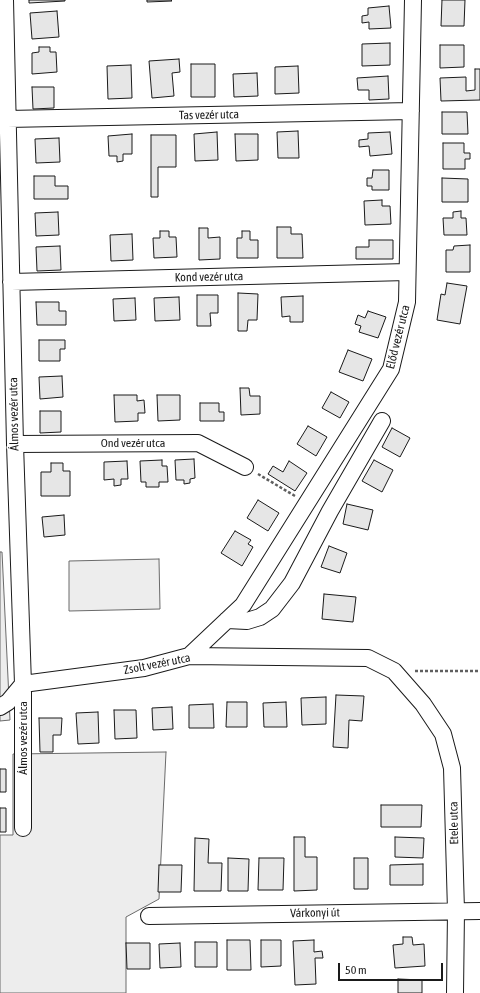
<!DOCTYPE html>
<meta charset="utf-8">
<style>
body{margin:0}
#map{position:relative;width:480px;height:993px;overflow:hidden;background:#fff;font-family:"Asap Condensed",sans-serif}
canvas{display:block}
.scale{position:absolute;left:338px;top:963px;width:105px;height:18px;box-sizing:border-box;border:2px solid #1a1a1a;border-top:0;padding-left:5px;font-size:12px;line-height:14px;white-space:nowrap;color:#1a1a1a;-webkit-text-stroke:3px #fff;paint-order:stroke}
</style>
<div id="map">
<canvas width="480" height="993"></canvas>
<div class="scale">50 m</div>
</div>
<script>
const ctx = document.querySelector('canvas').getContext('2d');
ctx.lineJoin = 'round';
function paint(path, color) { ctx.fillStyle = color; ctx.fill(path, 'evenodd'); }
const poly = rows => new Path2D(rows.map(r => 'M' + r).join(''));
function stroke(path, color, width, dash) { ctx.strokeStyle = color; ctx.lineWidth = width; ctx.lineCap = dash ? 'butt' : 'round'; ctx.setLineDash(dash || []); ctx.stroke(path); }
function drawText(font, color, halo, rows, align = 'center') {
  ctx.font = font + ' "Asap Condensed",sans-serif'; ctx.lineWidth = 3; ctx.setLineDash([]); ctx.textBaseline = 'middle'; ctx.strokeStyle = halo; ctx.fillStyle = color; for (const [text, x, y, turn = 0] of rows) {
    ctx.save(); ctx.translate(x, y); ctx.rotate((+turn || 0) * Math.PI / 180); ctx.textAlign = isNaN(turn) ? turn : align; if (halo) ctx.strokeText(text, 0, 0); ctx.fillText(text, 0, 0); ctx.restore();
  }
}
const built = poly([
 [0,552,2,552,10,720,0,721,0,552],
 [159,559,160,609,69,611,69,561,159,559],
 [166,752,159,899,126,917,126,993,0,993,0,835,13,835,13,754,166,752]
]);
const building = poly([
 [29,0,65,0,65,1,29,3,29,0],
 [147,0,171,0,172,1,147,2,147,0],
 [442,0,465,0,464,26,441,26,442,0],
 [389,6,391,28,369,29,369,22,362,23,362,16,368,15,368,8,389,6],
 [57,11,59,37,32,39,30,13,57,11],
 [390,43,390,65,362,66,362,44,390,43],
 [440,45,464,45,464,67,440,68,440,45],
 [39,47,50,47,50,52,56,52,57,72,32,74,32,53,39,52,39,47],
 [179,59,180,72,172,73,174,96,152,98,149,61,179,59],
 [191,64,215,64,215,97,191,97,191,64],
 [131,65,132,98,108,99,107,66,131,65],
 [298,66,299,93,275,94,275,67,298,66],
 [475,69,480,69,480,100,441,101,440,78,466,77,466,91,475,90,475,69],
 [257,73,258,96,234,97,233,74,257,73],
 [388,76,389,99,369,100,369,90,358,90,357,78,388,76],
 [32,87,54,87,54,108,33,109,32,87],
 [442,112,467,112,468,134,442,134,442,112],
 [298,131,299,158,278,158,277,132,298,131],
 [217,132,218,160,195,161,194,134,217,132],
 [390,132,392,154,370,156,369,146,359,147,359,140,368,139,368,133,390,132],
 [132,134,132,154,123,154,123,161,117,162,117,156,109,156,108,136,132,134],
 [235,134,258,134,258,160,236,161,235,134],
 [151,135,176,135,176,167,158,167,158,197,151,197,151,135],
 [59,138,60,162,36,163,35,139,59,138],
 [443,143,464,143,464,153,470,153,470,159,465,159,465,169,443,169,443,143],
 [373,170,389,170,389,190,372,190,372,186,367,186,367,178,372,178,373,170],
 [34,176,55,176,55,186,68,186,68,199,34,199,34,176],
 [442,178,468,179,468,202,442,202,442,178],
 [382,200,382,206,390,206,391,224,365,225,364,201,382,200],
 [461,211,461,218,466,218,467,235,444,235,443,218,453,218,453,212,461,211],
 [58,212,59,235,36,236,35,213,58,212],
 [277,227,291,227,291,234,302,234,303,258,277,258,277,227],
 [199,228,208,228,208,238,220,237,220,259,199,260,199,228],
 [160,231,169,231,169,237,176,237,177,257,154,258,153,238,160,238,160,231],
 [242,231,250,231,250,240,258,240,258,258,237,258,237,238,242,238,242,231],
 [132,234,133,260,111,261,110,235,132,234],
 [369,240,393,240,393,259,356,259,356,247,369,247,369,240],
 [470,245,470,272,446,272,446,250,453,250,454,246,470,245],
 [60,246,61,270,37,271,36,247,60,246],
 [447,283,467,286,460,324,437,320,441,294,445,295,447,283],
 [238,293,258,294,257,320,248,320,247,331,238,331,238,293],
 [197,295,218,295,218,313,210,313,211,326,197,326,197,295],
 [303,296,303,322,290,322,290,316,282,317,281,297,303,296],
 [179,297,180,320,155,321,154,298,179,297],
 [135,298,136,320,114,321,113,299,135,298],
 [36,302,59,302,59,311,66,311,66,325,37,325,36,302],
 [368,311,386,317,378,338,359,332,361,326,355,324,358,315,365,318,368,311],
 [39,340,65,340,65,349,60,349,60,361,39,361,39,340],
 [348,350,372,359,363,381,339,372,348,350],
 [62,376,63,397,40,399,39,377,62,376],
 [240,388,249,388,250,396,260,396,260,414,241,415,240,388],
 [331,392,349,402,340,418,322,408,331,392],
 [114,395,137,395,137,401,144,400,145,413,138,413,138,421,115,422,114,395],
 [157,395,180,395,180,420,158,421,157,395],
 [200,403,219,403,219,412,224,412,224,421,200,421,200,403],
 [40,411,61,411,61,432,40,433,40,411],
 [308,426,327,437,316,456,297,444,308,426],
 [392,428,410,438,400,457,382,447,392,428],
 [194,459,195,478,190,479,190,483,184,484,184,480,176,480,175,460,194,459],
 [162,460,162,466,167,466,168,482,159,482,159,487,146,487,146,482,141,482,140,461,162,460],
 [374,460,393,470,382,492,362,481,374,460],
 [127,461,128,479,121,479,121,485,114,486,114,479,104,480,104,462,127,461],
 [289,461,307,473,295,491,268,474,273,466,283,472,289,461],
 [51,463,63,463,63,471,70,471,70,496,41,496,41,472,51,472,51,463],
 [258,500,279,513,268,531,247,518,258,500],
 [347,504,373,510,368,530,343,524,347,504],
 [64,515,65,535,44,537,42,517,64,515],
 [235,531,251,540,248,544,253,547,242,566,221,553,235,531],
 [329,546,347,553,340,573,321,567,329,546],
 [324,594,356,597,353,622,322,619,324,594],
 [336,695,364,696,362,721,349,720,348,748,333,747,336,695],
 [326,697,326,724,302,725,301,698,326,697],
 [227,702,247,702,247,727,226,727,227,702],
 [286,702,287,727,264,727,263,703,286,702],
 [213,704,214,728,189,728,189,705,213,704],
 [172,707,173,729,153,730,152,708,172,707],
 [114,710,136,710,137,738,115,739,114,710],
 [98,712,99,743,78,744,76,713,98,712],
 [39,718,62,718,61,735,53,735,53,752,40,752,39,718],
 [0,769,6,769,6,792,0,792,0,769],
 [381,805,422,805,421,827,381,827,381,805],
 [0,808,6,808,6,832,0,832,0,808],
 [294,837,305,837,305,857,317,857,317,890,294,891,294,837],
 [395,837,424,838,423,858,395,857,395,837],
 [195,838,209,839,208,863,222,863,221,891,194,891,195,838],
 [228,858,249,859,248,891,228,891,228,858],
 [259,858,284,858,283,890,258,890,259,858],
 [354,858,368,858,368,889,354,889,354,858],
 [423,864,423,885,390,885,390,865,423,864],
 [159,865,182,865,181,892,158,892,159,865],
 [403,937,412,937,413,945,424,944,425,966,395,968,393,945,403,944,403,937],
 [227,940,250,940,251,970,227,970,227,940],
 [261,940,281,940,281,966,261,967,261,940],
 [314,940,314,952,322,951,323,958,315,958,316,984,295,985,293,941,314,940],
 [195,942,217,942,217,967,195,967,195,942],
 [126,943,150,943,150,969,127,969,126,943],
 [180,943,181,967,160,968,159,944,180,943],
 [398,979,422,980,422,993,398,993,398,979]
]);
const path = poly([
 [258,474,295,496],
 [415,671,480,671]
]);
const minor = poly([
 [5,0,15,444,23,684,23,828],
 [7,119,411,111],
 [11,282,407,272],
 [15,444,198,443,245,467],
 [227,620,247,621,260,617,272,609,292,583,330,511,382,421],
 [189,656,243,605,391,369,407,302,413,0],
 [0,707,8,702,23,684,144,668,189,656,368,658,394,671,423,704,443,734,452,768,456,911,455,993],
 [149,916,480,911]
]);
const streetNames = [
 ["Tas vezér utca",209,115,-1],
 ["Kond vezér utca",209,277,-1],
 ["Előd vezér utca",398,337,-76],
 ["Álmos vezér utca",14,414,-91],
 ["Ond vezér utca",133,443],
 ["Zsolt vezér utca",157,664,-11],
 ["Álmos vezér utca",23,738,-90],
 ["Etele utca",454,823,-91],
 ["Várkonyi út",315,913,-1]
];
paint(built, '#ededed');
stroke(built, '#6a6a6a', 1);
paint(building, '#e6e6e6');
stroke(building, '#1a1a1a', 1);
stroke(minor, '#1a1a1a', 18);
stroke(path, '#5f5f5f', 2.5, [3, 2]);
stroke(minor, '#fff', 16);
drawText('12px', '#1a1a1a', '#fff', streetNames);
</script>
